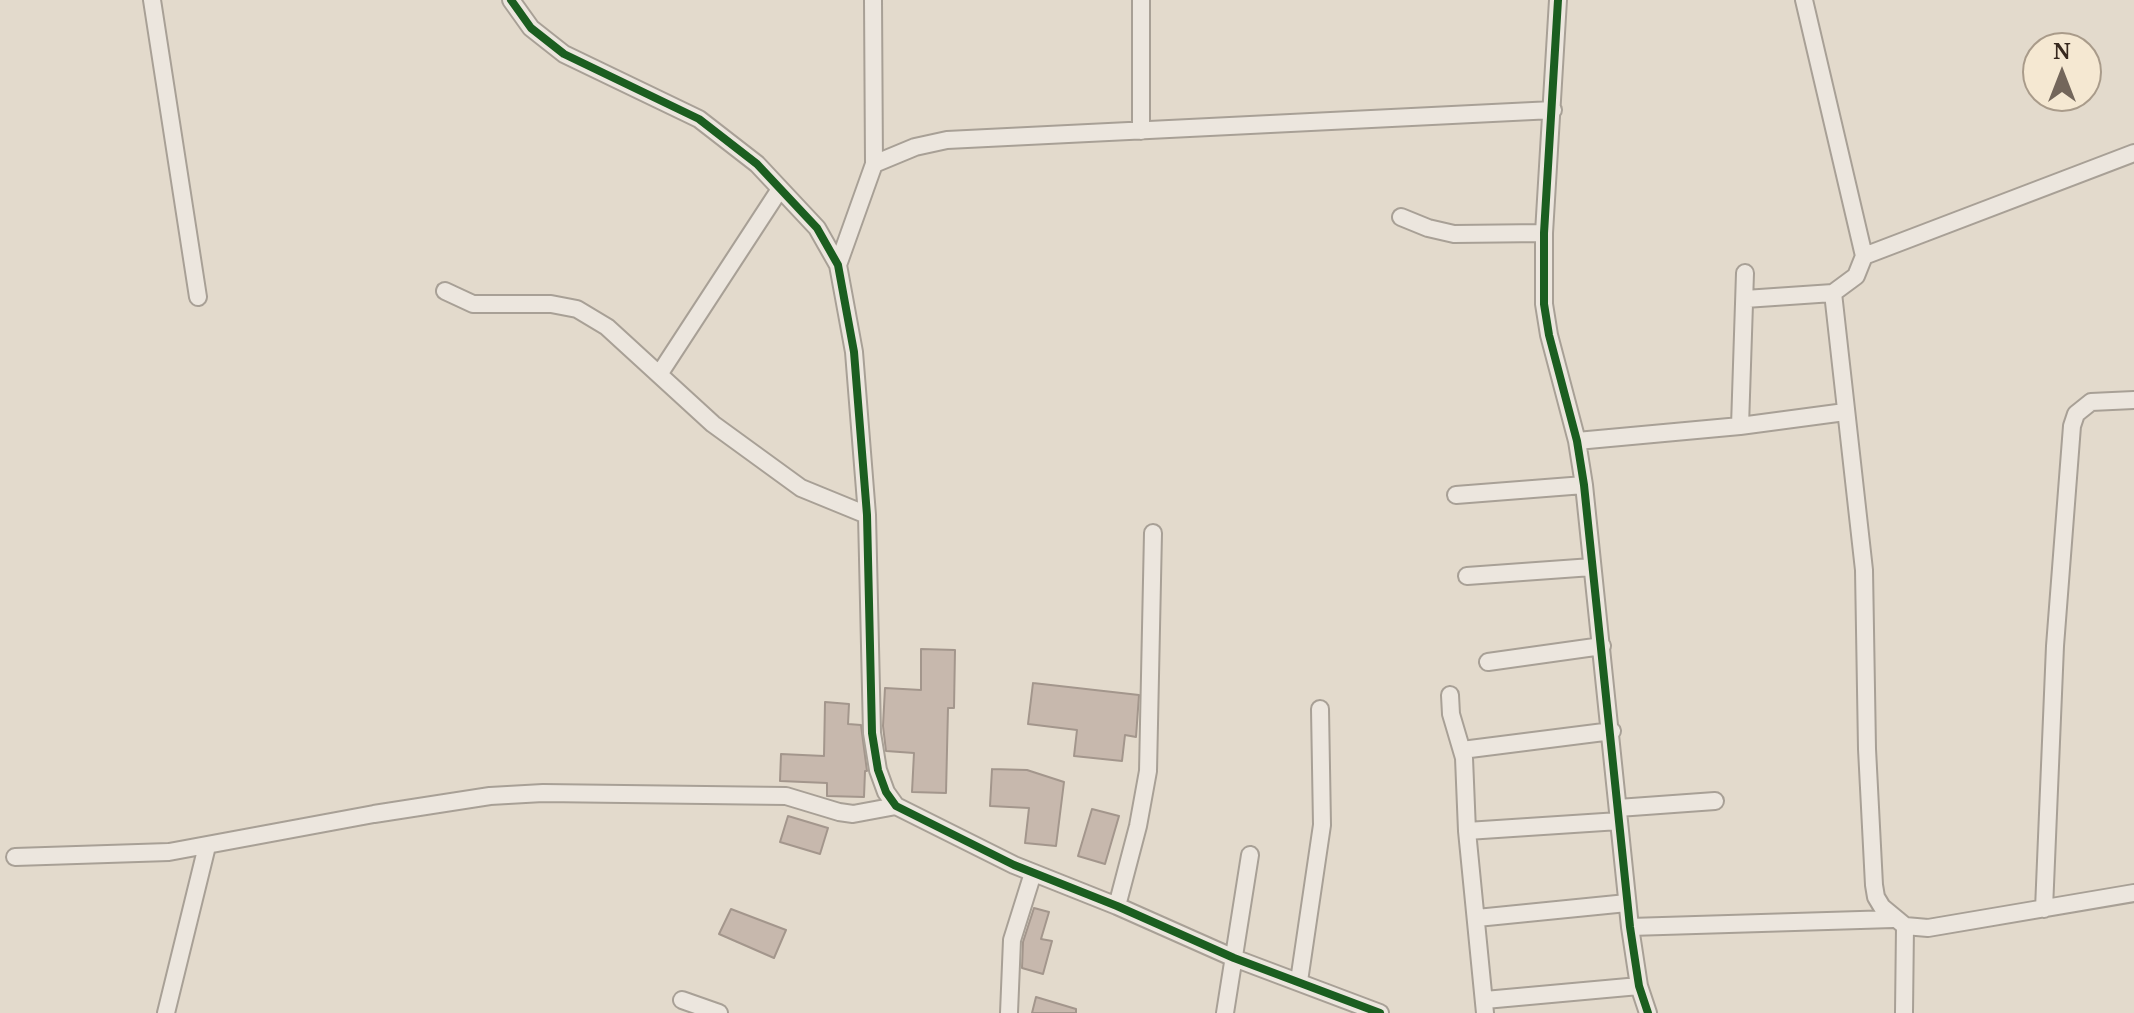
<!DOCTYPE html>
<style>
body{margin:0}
#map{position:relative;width:2134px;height:1013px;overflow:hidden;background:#e3dacc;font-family:"Noto Serif",serif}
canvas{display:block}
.north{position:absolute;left:2022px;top:32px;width:80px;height:80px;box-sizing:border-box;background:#f5e8d2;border:2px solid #a99b8a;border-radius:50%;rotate:0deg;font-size:22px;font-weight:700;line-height:32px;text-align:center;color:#37281e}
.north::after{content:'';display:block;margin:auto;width:28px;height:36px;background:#73665b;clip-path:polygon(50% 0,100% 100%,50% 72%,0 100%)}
</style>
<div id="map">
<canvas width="2134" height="1013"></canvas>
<div class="north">N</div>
</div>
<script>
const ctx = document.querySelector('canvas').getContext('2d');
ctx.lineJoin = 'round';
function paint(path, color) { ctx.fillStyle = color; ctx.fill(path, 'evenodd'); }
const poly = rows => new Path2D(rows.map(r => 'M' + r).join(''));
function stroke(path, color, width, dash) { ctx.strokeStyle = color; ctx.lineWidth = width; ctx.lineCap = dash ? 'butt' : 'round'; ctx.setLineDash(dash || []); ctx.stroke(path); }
const building = poly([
 [921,649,955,650,954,708,948,708,946,793,912,792,914,753,886,751,883,726,885,688,921,690,921,649],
 [1033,683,1139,695,1136,737,1125,735,1122,761,1074,756,1077,730,1028,724,1033,683],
 [825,702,849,704,848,724,861,725,867,771,865,771,864,797,827,796,827,783,780,781,781,754,824,756,825,702],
 [992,769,1027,770,1064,782,1056,846,1025,843,1029,808,990,806,992,769],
 [1092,809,1119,816,1105,864,1078,856,1092,809],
 [788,816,828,828,820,854,780,842,788,816],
 [1034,908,1049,912,1041,939,1052,941,1043,974,1022,968,1023,942,1034,908],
 [731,909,786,930,774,958,719,934,731,909],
 [1036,997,1076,1009,1076,1013,1032,1013,1036,997]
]);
const street = poly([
 [152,0,198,297],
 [511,0,531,28,564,54,699,119,757,164,817,228,838,265,854,352,867,515,872,733,878,770,886,792,896,806,1014,865,1117,906,1234,958,1380,1013],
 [1558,0,1544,233,1544,304,1549,335,1577,441,1584,485,1630,927,1639,986,1648,1013],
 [1804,0,1864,256,2134,153],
 [1141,131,1141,0],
 [874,164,915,147,947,140,1553,110],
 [1401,217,1428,228,1454,234,1544,233],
 [1864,256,1856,276,1833,293,1864,570,1867,749,1874,885,1876,897,1882,907,1905,926],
 [838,265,874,164,873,0],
 [445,291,473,304,551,304,577,309,607,327,713,424,801,488,867,515],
 [1745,299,1833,293],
 [660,373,780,189],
 [1740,426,1745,273],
 [1577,441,1740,426,1845,412],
 [1456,495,1584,485],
 [1467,576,1592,567],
 [1488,662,1602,646],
 [1450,695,1451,714,1464,758,1467,831,1485,1013],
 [1462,750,1612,731],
 [1618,808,1715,801],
 [1467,831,1619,821],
 [15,857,169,852,374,814,490,796,543,793,786,796,839,812,853,814,896,806],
 [1117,906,1138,826,1148,771,1153,533],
 [2044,909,2055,646,2072,426,2076,414,2091,402,2134,400],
 [1477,918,1627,903],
 [1630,927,1893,919],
 [1299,981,1322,825,1320,709],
 [682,1000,719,1013],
 [1485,1000,1639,986],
 [166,1013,207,846],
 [1009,1013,1012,940,1033,873],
 [1225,1013,1250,855],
 [1904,1013,1905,926,1928,928,2134,893]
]);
const cycleway = poly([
 [511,0,531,28,564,54,699,119,757,164,817,228,838,265,854,352,867,515,872,733,878,770,886,792,896,806,1014,865,1117,906,1234,958,1380,1013],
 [1558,0,1544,233,1544,304,1549,335,1577,441,1584,485,1630,927,1639,986,1648,1013]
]);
paint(building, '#c7b8ad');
stroke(building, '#a3968c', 2);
stroke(street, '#a8a096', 20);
stroke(street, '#ece6de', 16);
stroke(cycleway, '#1b5e20', 8);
</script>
